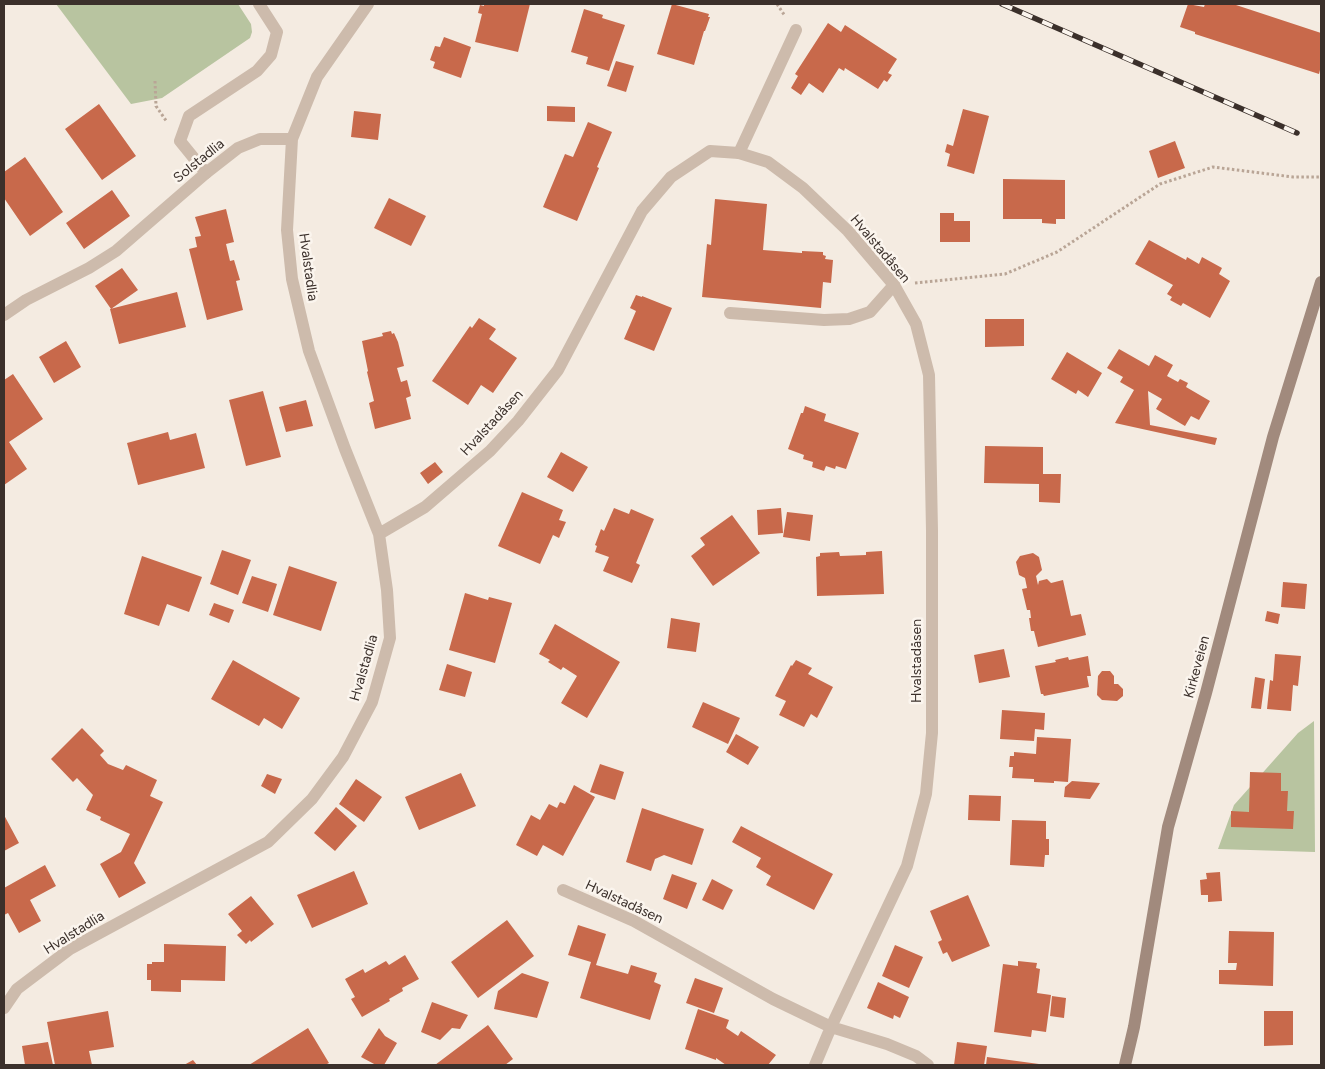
<!DOCTYPE html>
<meta charset="utf-8">
<style>
body{margin:0}
#map{position:relative;width:1325px;height:1069px;overflow:hidden;background:#f4ebe1;font-family:Figtree,sans-serif}
canvas{display:block}
.frame{position:absolute;inset:0;border:5px solid #3b302b;pointer-events:none}
</style>
<div id="map">
<canvas width="1325" height="1069"></canvas>
<div class="frame"></div>
</div>
<script>
const ctx = document.querySelector('canvas').getContext('2d');
ctx.lineJoin = 'round';
function paint(path, color) { ctx.fillStyle = color; ctx.fill(path, 'evenodd'); }
const poly = rows => new Path2D(rows.map(r => 'M' + r).join(''));
function stroke(path, color, width, dash) { ctx.strokeStyle = color; ctx.lineWidth = width; ctx.lineCap = dash ? 'butt' : 'round'; ctx.setLineDash(dash || []); ctx.stroke(path); }
function drawText(font, color, halo, rows, align = 'center') {
  ctx.font = font + ' Figtree,sans-serif'; ctx.lineWidth = 5; ctx.setLineDash([]); ctx.textBaseline = 'middle'; ctx.strokeStyle = halo; ctx.fillStyle = color; for (const [text, x, y, turn = 0] of rows) {
    ctx.save(); ctx.translate(x, y); ctx.rotate((+turn || 0) * Math.PI / 180); ctx.textAlign = isNaN(turn) ? turn : align; if (halo) ctx.strokeText(text, 0, 0); ctx.fillText(text, 0, 0); ctx.restore();
  }
}
const green = poly([
 [56,4,238,4,251,24,252,32,250,38,162,98,131,104],
 [1314,721,1315,852,1218,849,1234,805,1298,733]
]);
const building = poly([
 [484,4,530,4,518,52,475,42,482,14,478,13,480,5,484,6],
 [672,4,709,14,708,17,710,17,705,31,704,31,694,65,657,54],
 [1188,4,1204,7,1205,4,1233,4,1321,33,1321,66,1319,74,1195,34,1195,32,1180,27],
 [584,9,603,15,602,18,625,25,609,71,586,64,588,57,571,52],
 [828,23,841,32,845,25,897,59,888,73,892,75,887,82,884,80,878,89,845,68,844,71,839,68,823,93,809,83,801,95,791,88,798,76,795,74],
 [444,37,471,47,461,78,433,68,435,62,430,60,435,46,440,47],
 [616,61,634,66,626,92,607,86],
 [99,104,136,156,102,180,65,129],
 [547,106,575,107,575,122,547,121],
 [963,109,989,116,974,174,947,166,950,154,945,152,947,144,953,146],
 [354,111,381,114,378,140,351,137],
 [588,122,612,132,597,167,599,168,577,221,543,207,565,154,573,157],
 [1175,141,1185,168,1158,178,1149,151],
 [25,157,63,212,30,236,4,198,4,172],
 [1003,179,1065,180,1065,219,1056,219,1056,224,1042,223,1042,219,1003,219],
 [112,190,130,216,84,249,66,223],
 [389,198,426,216,411,246,374,228],
 [715,199,767,204,763,250,802,253,802,251,823,252,823,255,826,256,825,259,833,260,831,283,823,282,821,308,702,297,707,244,711,245],
 [226,209,234,242,226,244,230,261,234,260,240,280,236,281,243,310,207,320,189,249,197,247,195,237,201,236,195,217],
 [940,213,954,213,954,221,970,221,970,242,940,242],
 [1149,240,1186,260,1187,257,1199,264,1202,257,1222,268,1219,274,1230,281,1210,318,1183,303,1181,306,1170,300,1172,297,1167,294,1173,285,1135,264],
 [122,268,138,290,111,309,95,286],
 [177,292,186,327,119,344,110,309],
 [636,295,642,297,642,296,672,308,654,351,624,339,636,311,630,308],
 [479,318,496,329,489,339,517,358,493,393,481,385,468,405,432,381,470,326,472,328],
 [985,319,1024,319,1024,346,985,347],
 [391,331,392,334,394,333,398,342,404,366,397,368,401,382,407,380,411,396,406,398,411,419,375,429,369,403,374,401,367,372,368,371,362,341,383,336,382,333],
 [66,341,81,367,54,383,39,357],
 [1119,349,1149,366,1155,355,1173,365,1167,376,1178,382,1180,379,1188,383,1186,387,1210,401,1199,420,1191,416,1185,426,1156,409,1162,399,1148,391,1150,425,1217,438,1215,445,1115,423,1134,390,1120,382,1123,377,1107,368],
 [1067,352,1102,373,1088,397,1078,390,1076,394,1051,379],
 [13,374,43,419,9,442,27,469,4,485,4,380],
 [263,391,281,457,246,466,229,400],
 [306,400,313,426,286,432,279,407],
 [805,406,826,414,824,421,859,433,846,469,836,466,835,469,826,466,824,471,812,467,813,462,803,459,804,455,788,449,801,413,803,413],
 [168,432,170,440,196,433,205,468,138,485,127,443],
 [985,446,1043,447,1043,474,1061,474,1060,503,1039,502,1039,484,984,483],
 [561,452,588,467,573,492,547,477],
 [435,462,443,472,428,484,420,473],
 [522,492,563,510,559,520,566,522,559,538,553,535,540,564,498,546],
 [614,508,629,514,631,509,654,519,636,563,640,565,632,583,603,571,609,557,595,552,597,546,595,545,601,529,604,531],
 [781,508,783,533,758,535,757,510],
 [787,512,813,515,810,541,783,537],
 [732,515,760,553,713,586,691,556,705,545,700,538],
 [222,550,251,560,238,595,210,584],
 [882,551,884,594,817,596,816,557,820,556,820,553,839,552,840,556,866,555,866,552],
 [1033,553,1039,557,1042,570,1036,576,1038,585,1039,581,1047,579,1051,583,1063,580,1071,616,1081,614,1086,635,1038,647,1034,631,1031,631,1029,618,1031,618,1030,610,1027,610,1022,589,1027,588,1025,578,1019,575,1016,562,1020,556],
 [142,556,202,577,189,612,167,604,159,626,124,614],
 [289,566,337,582,321,631,273,615],
 [252,576,277,584,268,612,242,603],
 [1283,582,1307,584,1305,609,1281,607],
 [465,593,488,600,489,597,512,603,495,663,449,650],
 [214,603,234,610,229,623,209,615],
 [1267,611,1280,614,1278,624,1265,621],
 [671,618,700,623,696,652,667,648],
 [555,624,620,662,587,718,561,703,577,676,563,667,561,670,548,662,550,660,539,654],
 [1004,649,1010,677,979,683,974,655],
 [1275,654,1301,656,1298,686,1293,685,1291,711,1267,709,1270,680,1273,681],
 [1088,656,1091,676,1087,676,1089,687,1044,696,1043,694,1041,694,1035,666,1056,662,1055,660,1068,657,1069,660],
 [233,660,300,698,282,729,264,718,259,726,211,699],
 [796,660,812,668,808,674,833,687,817,718,811,714,804,727,779,715,786,701,775,696,791,665,792,666],
 [447,664,472,672,465,697,439,690],
 [1102,671,1110,671,1114,676,1114,684,1118,684,1123,689,1123,696,1117,701,1102,700,1097,695,1098,676],
 [1255,677,1265,679,1261,709,1251,708],
 [703,702,740,718,728,744,692,727],
 [1002,710,1045,713,1044,730,1035,729,1034,741,1000,739],
 [82,728,104,751,100,755,108,764,123,770,126,765,157,780,150,796,163,802,134,863,146,883,119,898,100,864,121,852,130,834,100,820,101,817,86,810,93,795,77,778,73,782,51,759],
 [736,734,759,747,748,765,726,752],
 [1037,737,1071,739,1068,782,1054,781,1054,783,1034,782,1034,779,1012,778,1013,767,1009,767,1010,756,1014,756,1014,752,1036,754],
 [600,764,624,772,615,800,590,792],
 [1250,772,1281,773,1281,791,1288,791,1287,811,1294,811,1293,829,1231,827,1231,811,1249,812],
 [461,773,476,806,419,830,405,797],
 [267,774,282,779,275,794,261,786],
 [356,779,382,797,364,822,339,804],
 [1072,781,1100,783,1090,799,1064,797,1065,787],
 [574,785,595,797,563,856,543,845,537,856,516,845,531,815,540,820,549,804,557,808,560,802,565,804],
 [969,795,1001,796,1000,821,968,820],
 [336,807,357,826,335,851,314,833],
 [642,808,704,829,692,865,664,855,655,859,651,871,626,862],
 [4,815,19,843,4,851],
 [1012,820,1046,821,1046,839,1049,839,1049,855,1045,855,1044,867,1010,865],
 [741,826,833,874,814,910,766,885,771,876,756,867,761,858,732,842],
 [45,865,56,886,30,900,41,921,19,933,8,913,4,915,4,888],
 [354,871,368,904,312,928,297,895],
 [1220,872,1222,901,1208,902,1208,895,1201,895,1200,880,1207,879,1206,873],
 [672,874,697,883,687,909,663,899],
 [712,879,733,890,723,910,702,900],
 [968,895,990,946,952,962,947,952,943,954,938,942,942,940,930,911],
 [251,896,274,924,251,942,250,940,246,944,237,935,242,931,228,914],
 [507,920,534,956,478,998,451,962],
 [578,925,606,934,596,965,628,974,631,965,657,973,654,982,661,985,650,1020,580,998,591,962,568,955],
 [1229,931,1274,932,1273,986,1219,984,1219,970,1236,970,1237,963,1228,963],
 [164,944,226,946,225,981,181,980,181,992,151,991,151,980,147,980,147,964,152,964,152,962,164,962],
 [895,945,923,957,909,988,882,976],
 [405,955,419,979,402,988,403,991,389,999,390,1001,362,1017,351,999,355,997,345,979,363,969,365,973,386,961,389,965],
 [1018,961,1037,963,1036,968,1040,969,1037,993,1051,995,1046,1032,1032,1030,1031,1037,994,1032,1003,964,1018,966],
 [522,973,549,982,537,1018,494,1009,498,991],
 [695,978,723,988,714,1013,686,1003],
 [878,982,909,997,900,1018,894,1015,893,1019,867,1008],
 [1052,996,1066,998,1064,1018,1050,1016],
 [432,1002,468,1015,460,1029,452,1028,440,1040,421,1032],
 [698,1009,729,1020,726,1028,738,1036,741,1031,776,1055,768,1065,726,1065,716,1058,716,1060,685,1049],
 [108,1011,114,1047,89,1051,92,1065,55,1065,47,1022],
 [1264,1011,1293,1011,1293,1045,1264,1046],
 [488,1025,513,1059,505,1065,435,1065],
 [308,1028,329,1063,325,1065,249,1065],
 [379,1028,385,1036,397,1043,384,1065,376,1065,361,1057],
 [48,1042,53,1065,25,1065,22,1046],
 [957,1042,987,1046,984,1065,954,1065],
 [987,1057,1039,1064,1039,1065,986,1065],
 [193,1060,197,1065,184,1065]
]);
const path = poly([
 [777,4,785,16],
 [155,81,156,106,167,122],
 [915,283,1005,274,1057,252,1160,184,1213,167,1293,177,1321,177]
]);
const service = poly([
 [739,153,796,30],
 [206,173,180,141,189,116,257,71,271,55,277,32,259,4],
 [730,313,824,320,849,319,870,312,894,285]
]);
const minor = poly([
 [4,315,26,300,89,268,116,251,206,173,238,148,260,139,292,139],
 [379,534,425,507,490,451,518,421,558,370,642,211,671,177,710,151,739,153,768,162,803,188,848,231,894,285,916,324,929,375,932,531,932,733,926,794,907,866,831,1027,815,1065],
 [563,890,634,921,773,999,831,1027,887,1044,916,1056,928,1065],
 [4,1008,17,989,70,949,268,842,312,799,343,757,372,702,390,638,387,590,379,534,345,449,309,351,292,279,287,230,292,139,317,77,368,4]
]);
const secondary = poly([
 [1125,1065,1134,1027,1168,827,1206,693,1273,437,1321,282]
]);
const rail = poly([
 [1002,4,1297,133]
]);
const streetNames = [
 ["Solstadlia",199,161,-39],
 ["Hvalstadåsen",880,249,50],
 ["Hvalstadlia",308,267,82],
 ["Hvalstadåsen",492,423,-47],
 ["Hvalstadåsen",917,661,-90],
 ["Kirkeveien",1197,667,-75],
 ["Hvalstadlia",364,668,-74],
 ["Hvalstadåsen",624,902,25],
 ["Hvalstadlia",74,933,-32]
];
paint(green, '#b8c4a0');
paint(building, '#c8694b');
stroke(path, '#b9a596', 3, [2.5, 2.5]);
stroke(service, '#cdbbac', 12);
stroke(minor, '#cdbbac', 12);
stroke(secondary, '#a18a7d', 12);
stroke(rail, '#3b302b', 5.5);
stroke(rail, '#fbf5ee', 4, [11]);
drawText('14px', '#3b302b', '#fbf5ee', streetNames);
</script>
